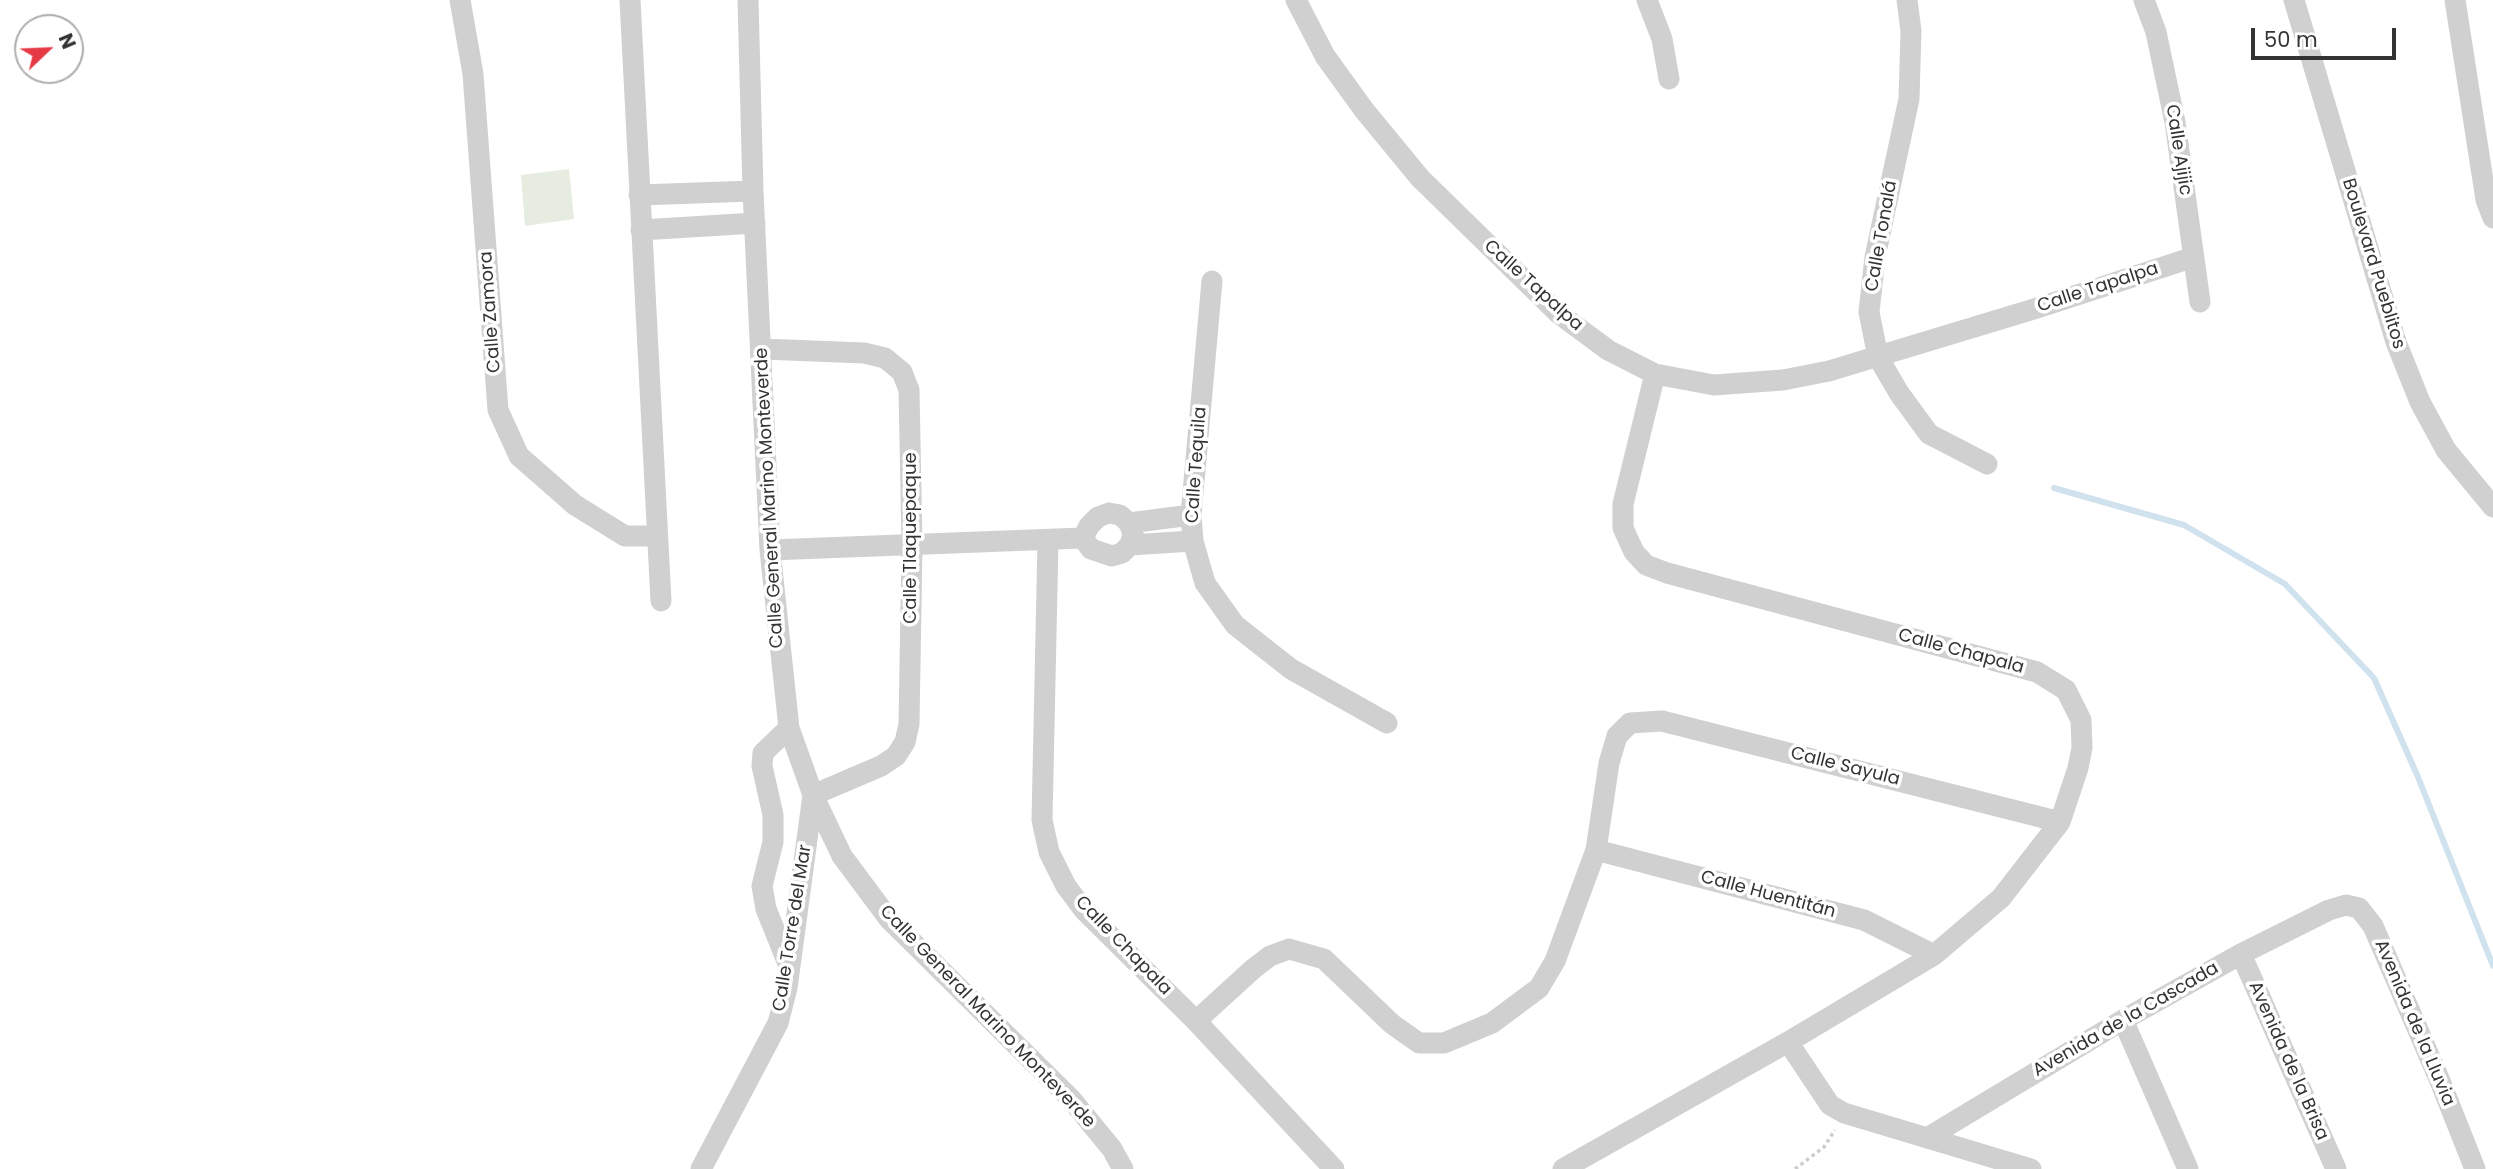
<!DOCTYPE html>
<meta charset="utf-8">
<style>
body{margin:0}
#map{position:relative;width:2493px;height:1169px;overflow:hidden;background:#fff;font-family:Poppins,sans-serif}
canvas{display:block}
.north{position:absolute;left:14px;top:14px;width:70px;height:70px;box-sizing:border-box;background:#fff;border:2px solid #adadad;border-radius:50%;rotate:67deg;font-size:19px;font-weight:700;line-height:28px;text-align:center;color:#333}
.north::after{content:'';display:block;margin:auto;width:24px;height:32px;background:#e63946;clip-path:polygon(50% 0,100% 100%,50% 72%,0 100%)}
.scale{position:absolute;left:2251px;top:28px;width:145px;height:32px;box-sizing:border-box;border:4px solid #333;border-top:0;padding-left:9px;font-size:21px;line-height:24px;white-space:nowrap;color:#333;-webkit-text-stroke:5px #fff;paint-order:stroke}
</style>
<div id="map">
<canvas width="2493" height="1169"></canvas>
<div class="north">N</div>
<div class="scale">50 m</div>
</div>
<script>
const ctx = document.querySelector('canvas').getContext('2d');
ctx.lineJoin = 'round';
function paint(path, color) { ctx.fillStyle = color; ctx.fill(path, 'evenodd'); }
const poly = rows => new Path2D(rows.map(r => 'M' + r).join(''));
function stroke(path, color, width, dash) { ctx.strokeStyle = color; ctx.lineWidth = width; ctx.lineCap = dash ? 'butt' : 'round'; ctx.setLineDash(dash || []); ctx.stroke(path); }
function drawText(font, color, halo, rows, align = 'center') {
  ctx.font = font + ' Poppins,sans-serif'; ctx.lineWidth = 7; ctx.setLineDash([]); ctx.textBaseline = 'middle'; ctx.strokeStyle = halo; ctx.fillStyle = color; for (const [text, x, y, turn = 0] of rows) {
    ctx.save(); ctx.translate(x, y); ctx.rotate((+turn || 0) * Math.PI / 180); ctx.textAlign = isNaN(turn) ? turn : align; if (halo) ctx.strokeText(text, 0, 0); ctx.fillText(text, 0, 0); ctx.restore();
  }
}
const green = poly([
 [569,169,574,219,525,226,521,175]
]);
const stream = poly([
 [2054,488,2184,525,2285,584,2374,678,2418,777,2493,966]
]);
const path = poly([
 [1795,1169,1824,1147,1835,1130]
]);
const minor = poly([
 [460,0,473,74,498,410,519,456,575,505,625,536,657,536],
 [630,0,661,601],
 [748,0,753,191,770,550,789,728,813,795,842,856,889,919,1071,1099,1112,1149,1123,1169],
 [1296,0,1325,56,1364,110,1420,178,1558,313,1608,350,1655,374,1714,385,1783,380,1829,371,2034,309,2194,257],
 [1647,0,1662,39,1669,79],
 [1907,0,1911,31,1909,99,1875,257,1869,312,1878,357,1899,393,1929,434,1987,464],
 [2144,0,2156,32,2175,122,2200,302],
 [2294,0,2396,342,2420,402,2446,450,2493,507],
 [2455,0,2486,200,2493,218],
 [639,195,753,191],
 [641,230,755,223],
 [1212,281,1191,515,1193,541,1205,583,1235,625,1291,669,1387,723],
 [1109,513,1120,515,1129,523,1133,534,1130,545,1122,553,1112,556,1091,549,1083,538,1089,526,1098,517,1109,513],
 [1129,523,1191,515],
 [1048,541,1042,820,1049,852,1066,886,1084,910,1196,1021,1334,1169],
 [1130,545,1193,541],
 [770,550,1083,538],
 [789,728,763,753,762,766,773,815,773,842,762,886,766,909,789,966],
 [1596,850,1864,920,1934,955],
 [2241,954,2336,1169],
 [2123,1020,2188,1169],
 [1196,1021,1253,969,1270,956,1289,949,1324,959,1392,1024,1419,1043,1444,1043,1492,1023,1539,988,1555,961,1596,850,1609,763,1617,736,1630,723,1662,721,2060,822],
 [1788,1042,1830,1105,1844,1113,2031,1169],
 [1927,1138,2123,1020,2241,954,2329,910,2346,905,2359,908,2373,926,2440,1081,2475,1169],
 [701,1169,778,1023,787,988,813,795,881,766,896,756,905,742,909,724,912,545,909,390,902,372,885,358,864,353,762,349],
 [1563,1169,1788,1042,1934,955,2001,898,2060,822,2078,768,2082,748,2081,720,2066,690,2037,672,1667,573,1646,565,1634,552,1623,528,1623,504,1655,374]
]);
const streetNames = [
 ["Calle Ajijic",2178,150,81],
 ["Calle Tonalá",1882,236,-80],
 ["Boulevard Pueblitos",2373,264,73],
 ["Calle Tapalpa",1533,286,42],
 ["Calle Tapalpa",2098,288,-18],
 ["Calle Zamora",491,312,-94],
 ["Calle Tequila",1197,465,-86],
 ["Calle General Marino Monteverde",770,498,-93],
 ["Calle Tlaquepaque",911,538,-90],
 ["Calle Chapala",1961,652,15],
 ["Calle Sayula",1845,767,14],
 ["Calle Huentitán",1768,895,15],
 ["Calle Torre del Mar",793,928,-81],
 ["Calle Chapala",1123,946,46],
 ["Calle General Marino Monteverde",987,1017,46],
 ["Avenida de la Cascada",2126,1020,-30],
 ["Avenida de la Lluvia",2414,1023,67],
 ["Avenida de la Brisa",2288,1061,66]
];
paint(green, '#e6ecdf');
stroke(stream, '#cfe2ee', 6);
stroke(path, '#cdcdcd', 3.5, [3.5, 3.5]);
stroke(minor, '#d0d0d0', 21);
drawText('18px', '#333', '#fff', streetNames);
</script>
